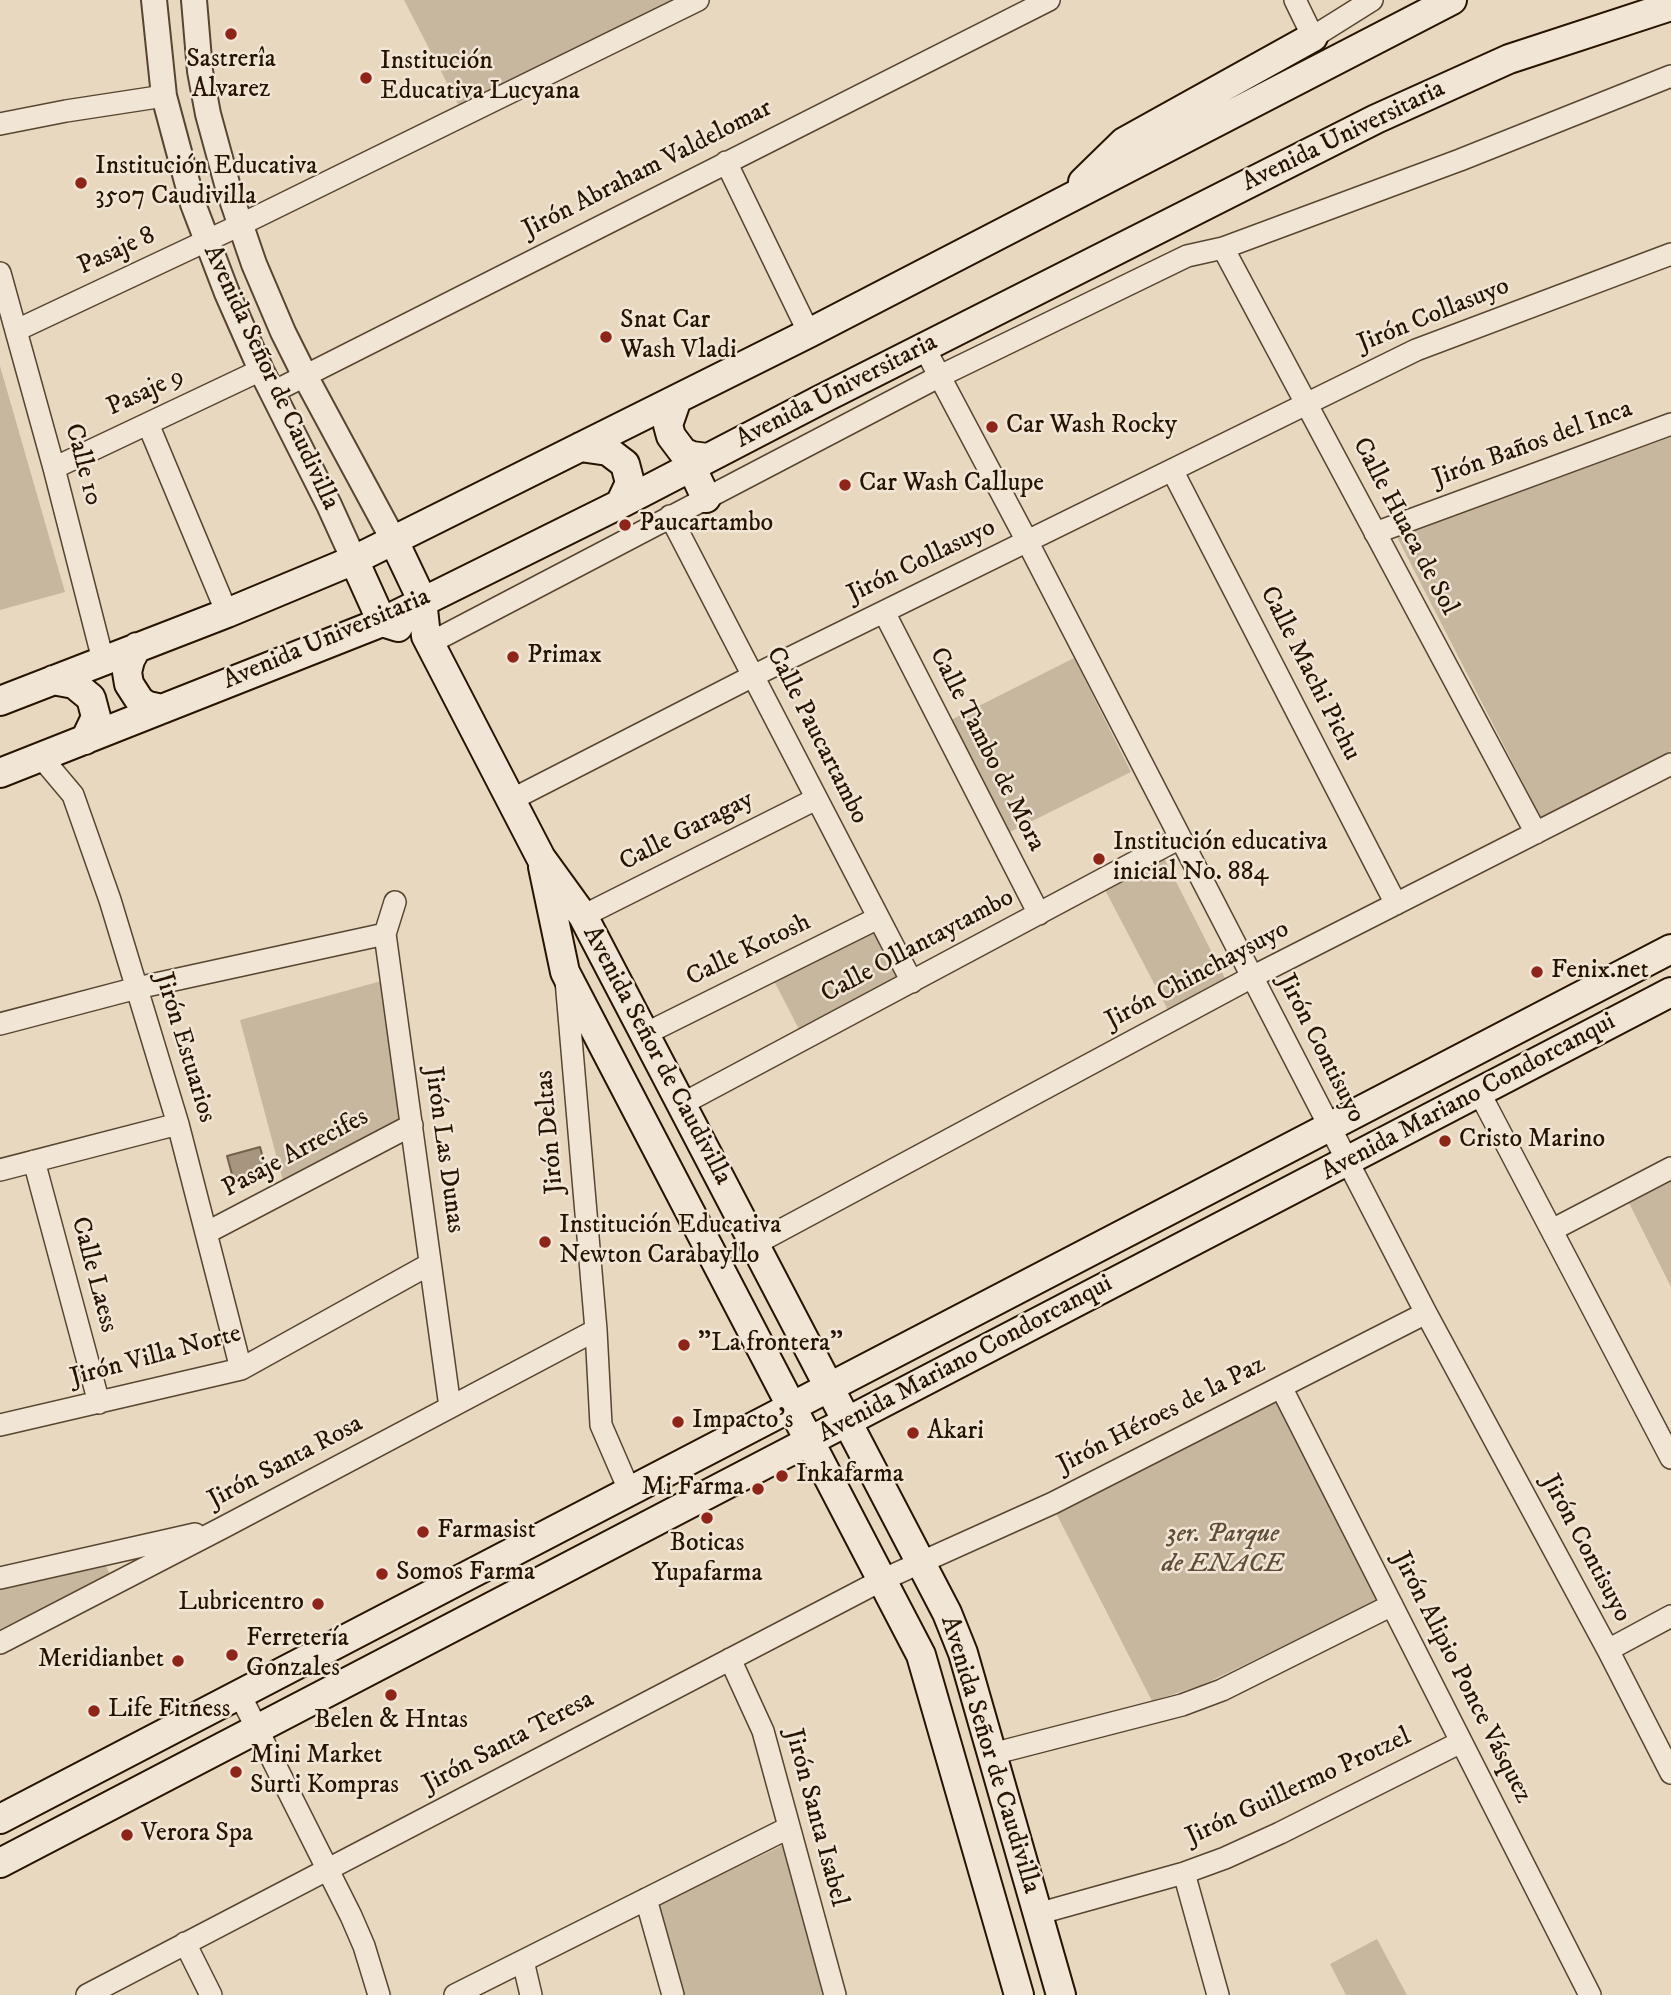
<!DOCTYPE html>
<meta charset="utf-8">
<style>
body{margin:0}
canvas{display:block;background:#e9d8c0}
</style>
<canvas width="1671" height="1995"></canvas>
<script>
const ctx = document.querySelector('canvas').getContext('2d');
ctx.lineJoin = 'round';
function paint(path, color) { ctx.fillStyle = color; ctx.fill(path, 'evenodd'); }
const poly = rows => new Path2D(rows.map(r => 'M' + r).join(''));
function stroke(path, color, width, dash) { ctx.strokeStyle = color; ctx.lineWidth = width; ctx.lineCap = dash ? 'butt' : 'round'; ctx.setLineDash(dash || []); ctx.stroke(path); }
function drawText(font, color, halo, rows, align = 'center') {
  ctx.font = font + ' "IM FELL DW Pica",serif'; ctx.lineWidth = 5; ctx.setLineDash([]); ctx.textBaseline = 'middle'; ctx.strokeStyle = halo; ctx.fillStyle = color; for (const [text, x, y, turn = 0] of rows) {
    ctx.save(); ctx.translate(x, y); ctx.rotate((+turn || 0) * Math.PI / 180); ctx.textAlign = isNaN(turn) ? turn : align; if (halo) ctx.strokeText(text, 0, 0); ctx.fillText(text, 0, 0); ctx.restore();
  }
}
const green = poly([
 [404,0,684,0,461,110],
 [0,366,65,592,0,610],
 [1671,437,1671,751,1542,820,1397,537],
 [1074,658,1131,772,1008,833,951,720],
 [1164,858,1227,982,1169,1012,1104,888],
 [875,930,902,982,801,1033,774,981],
 [385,980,403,1122,283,1181,240,1020],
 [1671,1174,1671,1287,1626,1197],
 [1276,1399,1379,1600,1202,1685,1152,1701,1055,1511],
 [104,1561,110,1575,0,1629,0,1586],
 [783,1845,826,1995,682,1995,657,1906],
 [1377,1939,1407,1995,1346,1995,1330,1964]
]);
const water = poly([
 [260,1147,266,1169,233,1178,227,1156,260,1147]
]);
const minor = poly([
 [1295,0,1313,37,1372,0],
 [0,124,66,111,164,96],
 [726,162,809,333],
 [1223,248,1536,833],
 [0,273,54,468,103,660],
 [17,330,240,225,698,0],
 [924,347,1027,541,1426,1313,1608,1650,1671,1773],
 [273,392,1049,0],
 [148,424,227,613],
 [54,468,261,370],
 [1172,470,1396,904],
 [670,516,912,982],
 [1375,533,1671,424],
 [884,612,1039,914],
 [430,643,940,376,1187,256,1223,248,1460,160,1671,76],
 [41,757,73,795,110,900,178,1124,241,1369],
 [511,800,753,676,1416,350,1671,254],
 [395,902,385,934,450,1407],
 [583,916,816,799],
 [566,980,596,1330,601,1425,630,1492],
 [0,1024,137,988,385,934],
 [645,1034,878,918],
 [1479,1092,1671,1458],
 [682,1104,1180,838],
 [34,1161,99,1403],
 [0,1170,178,1124],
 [1552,1230,1671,1168],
 [206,1233,412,1125],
 [755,1244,1252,977,1671,764],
 [1281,1387,1590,1995],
 [0,1425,241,1369,430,1264],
 [0,1578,195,1534],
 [0,1643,224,1527,596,1330],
 [1608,1650,1671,1616],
 [730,1659,763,1731,835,1995],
 [240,1695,351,1916,364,1946,379,1995],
 [992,1754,1182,1705,1222,1690,1392,1605],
 [1184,1873,1218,1995],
 [646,1899,673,1995],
 [1037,1914,1184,1873,1225,1858,1280,1833,1461,1742],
 [185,1943,211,1995],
 [523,1961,531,1995],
 [87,1995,882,1580,1053,1503,1426,1313],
 [455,1995,788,1828]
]);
const tertiary = poly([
 [154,0,164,96,193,204,227,293,261,370,329,505,354,560],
 [194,0,200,71,208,114,229,191,254,264,283,332,305,376,393,539]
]);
const secondary = poly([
 [1083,182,1124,142,1313,37],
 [677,399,668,425,671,436,683,452,692,456,707,458],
 [580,447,608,451,625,464,630,483,620,504],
 [691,466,706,498],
 [393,539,422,600,426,636,541,858,583,916,947,1613,963,1653,1061,1995],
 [354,560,382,622,398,627],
 [137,647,130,660,127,672,129,684,140,701,148,706,162,709],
 [53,680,74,684,91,698,96,717,85,740],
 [0,701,227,613,354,560,809,333,1452,0],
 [0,773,382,622,620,504,820,400,1376,119,1509,59,1671,6],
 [543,867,565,972,921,1655,1019,1995],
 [0,1819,1671,949],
 [0,1863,1671,992]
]);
const markers = [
 [231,34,7,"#8f2418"],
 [366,78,7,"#8f2418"],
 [81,183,7,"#8f2418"],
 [606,337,7,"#8f2418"],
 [992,427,7,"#8f2418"],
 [845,485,7,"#8f2418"],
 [625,525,7,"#8f2418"],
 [513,657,7,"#8f2418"],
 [1099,859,7,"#8f2418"],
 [1537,972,7,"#8f2418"],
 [1445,1141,7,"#8f2418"],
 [545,1242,7,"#8f2418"],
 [684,1345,7,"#8f2418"],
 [678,1422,7,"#8f2418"],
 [913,1433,7,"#8f2418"],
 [782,1476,7,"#8f2418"],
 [758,1489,7,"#8f2418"],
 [707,1518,7,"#8f2418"],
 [423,1532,7,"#8f2418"],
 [382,1574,7,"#8f2418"],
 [318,1604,7,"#8f2418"],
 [232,1655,7,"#8f2418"],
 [178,1661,7,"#8f2418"],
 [391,1695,7,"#8f2418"],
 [94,1711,7,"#8f2418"],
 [236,1772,7,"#8f2418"],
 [127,1835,7,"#8f2418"]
];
const poiNames = [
 ["Sastrerîa",231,61,"center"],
 ["Alvarez",231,91,"center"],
 ["Institución",380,63],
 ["Educativa Lucyana",380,93],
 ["Institución Educativa",95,168],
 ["3507 Caudivilla",95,198],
 ["Snat Car",620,322],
 ["Wash Vladi",620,352],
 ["Car Wash Rocky",1006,427],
 ["Car Wash Callupe",859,485],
 ["Paucartambo",639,525],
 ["Primax",527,657],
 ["Institución educativa",1113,844],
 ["inicial No. 884",1113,874],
 ["Fenix.net",1551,972],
 ["Cristo Marino",1459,1141],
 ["Institución Educativa",559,1227],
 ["Newton Carabayllo",559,1257],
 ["\"La frontera\"",698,1345],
 ["Impacto's",692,1422],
 ["Akari",927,1433],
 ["Inkafarma",796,1476],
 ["Mi Farma",744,1489,"right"],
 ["Farmasist",437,1532],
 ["Boticas",707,1545,"center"],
 ["Yupafarma",707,1575,"center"],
 ["Somos Farma",396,1574],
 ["Lubricentro",304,1604,"right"],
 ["Ferretería",246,1640],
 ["Gonzales",246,1670],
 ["Meridianbet",164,1661,"right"],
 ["Life Fitness",108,1711],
 ["Belen & Hntas",391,1722,"center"],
 ["Mini Market",250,1757],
 ["Surti Kompras",250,1787],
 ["Verora Spa",141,1835]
];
const streetNames = [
 ["Avenida Universitaria",1344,137,-26],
 ["Jirón Abraham Valdelomar",648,170,-27],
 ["Pasaje 8",117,252,-25],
 ["Jirón Collasuyo",1434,316,-22],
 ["Avenida Señor de Caudivilla",270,378,65],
 ["Avenida Universitaria",837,392,-27],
 ["Pasaje 9",146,393,-25],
 ["Jirón Baños del Inca",1533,445,-20],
 ["Calle 10",82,465,75],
 ["Calle Huaca de Sol",1404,527,62],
 ["Jirón Collasuyo",922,562,-26],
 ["Avenida Universitaria",327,640,-23],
 ["Calle Machi Pichu",1309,674,63],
 ["Calle Paucartambo",816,736,63],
 ["Calle Tambo de Mora",986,750,63],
 ["Calle Garagay",687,832,-27],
 ["Calle Ollantaytambo",918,947,-28],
 ["Calle Kotosh",749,951,-26],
 ["Jirón Chinchaysuyo",1198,976,-28],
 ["Jirón Estuarios",184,1048,73],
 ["Jirón Contisuyo",1320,1049,63],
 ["Avenida Señor de Caudivilla",656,1056,62],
 ["Avenida Mariano Condorcanqui",1469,1098,-28],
 ["Jirón Deltas",551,1132,-95],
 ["Jirón Las Dunas",443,1150,82],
 ["Pasaje Arrecifes",296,1154,-28],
 ["Calle Laess",93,1275,75],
 ["Jirón Villa Norte",156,1357,-15],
 ["Avenida Mariano Condorcanqui",966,1360,-28],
 ["Jirón Héroes de la Paz",1162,1416,-27],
 ["Jirón Santa Rosa",286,1463,-28],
 ["Jirón Contisuyo",1585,1549,62],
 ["Jirón Alipio Ponce Vásquez",1461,1678,63],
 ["Jirón Santa Teresa",509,1743,-28],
 ["Avenida Señor de Caudivilla",989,1755,73],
 ["Jirón Guillermo Protzel",1299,1788,-25],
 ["Jirón Santa Isabel",815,1818,75]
];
const parkNames = [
 ["3er. Parque",1223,1536],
 ["de ENACE",1223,1566]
];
paint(green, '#c8b79f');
paint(water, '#a7957f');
stroke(water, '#73614c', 2);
stroke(minor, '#574530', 24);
stroke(tertiary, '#574530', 28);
stroke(secondary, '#261400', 32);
stroke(minor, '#f1e6d6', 21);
stroke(tertiary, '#f1e6d6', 24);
stroke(secondary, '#f1e6d6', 28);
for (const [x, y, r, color] of markers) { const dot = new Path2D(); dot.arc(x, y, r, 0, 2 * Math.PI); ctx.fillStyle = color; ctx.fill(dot); stroke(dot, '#f1e6d6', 2.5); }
drawText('26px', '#261400', '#f1e6d6', poiNames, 'left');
drawText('26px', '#261400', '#f1e6d6', streetNames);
drawText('italic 26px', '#5f4d38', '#f1e6d6', parkNames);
</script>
